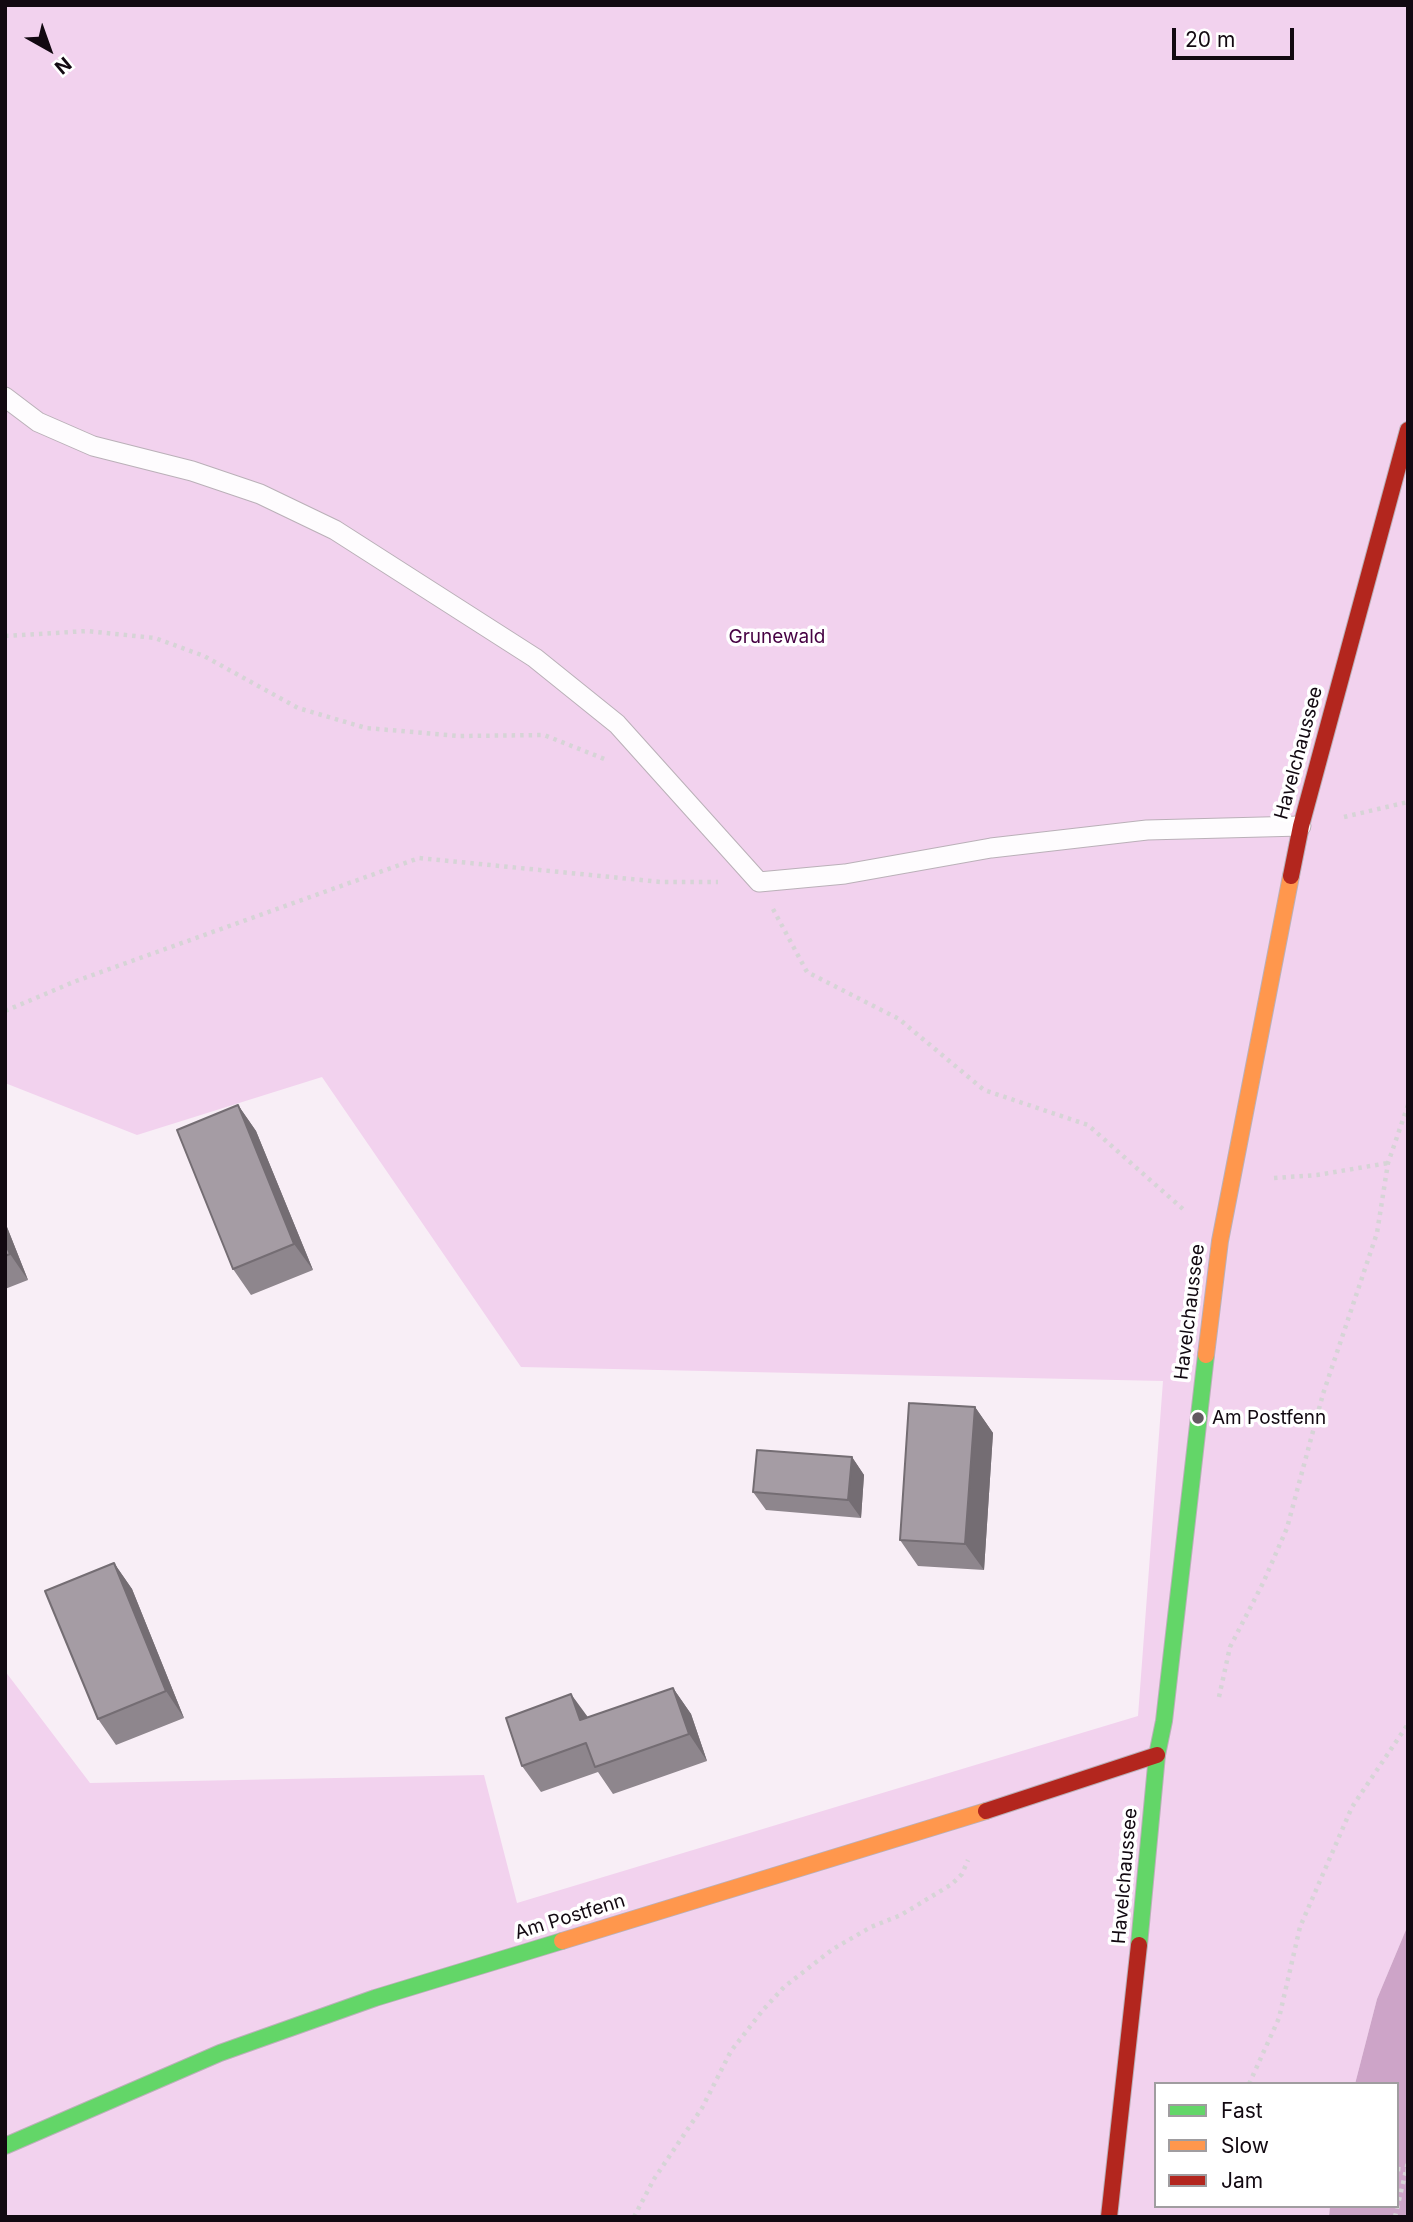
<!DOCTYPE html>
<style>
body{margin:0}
#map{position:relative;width:1413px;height:2222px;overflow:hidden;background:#f8eef6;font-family:Inter,sans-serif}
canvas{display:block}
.frame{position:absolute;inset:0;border:7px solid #120911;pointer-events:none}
.legend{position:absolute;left:1154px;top:2082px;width:245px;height:126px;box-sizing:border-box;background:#fff;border:2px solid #a09da0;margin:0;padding:9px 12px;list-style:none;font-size:21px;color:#120911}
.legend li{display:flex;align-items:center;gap:14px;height:35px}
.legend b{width:35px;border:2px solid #a09da0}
.north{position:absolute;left:14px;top:14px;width:70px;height:70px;-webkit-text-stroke:5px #fff;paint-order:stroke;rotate:140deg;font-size:19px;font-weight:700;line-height:28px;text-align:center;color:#120911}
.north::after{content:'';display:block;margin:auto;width:24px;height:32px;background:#120911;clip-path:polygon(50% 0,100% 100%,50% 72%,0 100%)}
.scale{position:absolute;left:1172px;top:28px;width:122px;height:32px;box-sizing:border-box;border:4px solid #120911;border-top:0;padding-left:9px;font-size:21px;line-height:24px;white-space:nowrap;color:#120911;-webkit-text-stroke:5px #fff;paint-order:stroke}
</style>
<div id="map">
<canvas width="1413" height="2222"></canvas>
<div class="frame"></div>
<ul class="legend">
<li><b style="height:9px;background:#63d668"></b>Fast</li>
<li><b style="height:9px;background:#ff974d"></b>Slow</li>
<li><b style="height:9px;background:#b3261e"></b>Jam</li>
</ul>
<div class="north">N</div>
<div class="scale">20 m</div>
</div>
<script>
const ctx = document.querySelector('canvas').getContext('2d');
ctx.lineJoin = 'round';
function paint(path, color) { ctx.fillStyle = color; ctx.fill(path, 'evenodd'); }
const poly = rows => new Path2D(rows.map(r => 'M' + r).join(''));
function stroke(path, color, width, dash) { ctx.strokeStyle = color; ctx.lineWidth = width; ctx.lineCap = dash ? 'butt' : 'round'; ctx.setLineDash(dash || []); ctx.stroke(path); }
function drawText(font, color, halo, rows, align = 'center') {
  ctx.font = font + ' Inter,sans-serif'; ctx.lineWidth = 7; ctx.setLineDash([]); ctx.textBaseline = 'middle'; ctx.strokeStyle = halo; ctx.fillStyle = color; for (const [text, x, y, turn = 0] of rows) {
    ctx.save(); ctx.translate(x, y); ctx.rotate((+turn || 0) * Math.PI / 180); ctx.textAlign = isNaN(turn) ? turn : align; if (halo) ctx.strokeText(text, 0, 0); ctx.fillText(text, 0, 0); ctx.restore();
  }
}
const green = poly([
 [5,5,1408,5,1408,1925,1377,1999,1355,2084,1156,2084,1156,2206,1330,2206,1329,2217,5,2217,5,1671,90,1783,484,1775,517,1903,1138,1716,1163,1381,521,1367,322,1077,137,1135,5,1083]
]);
const water = poly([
 [1408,1925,1408,2217,1329,2217,1330,2206,1397,2206,1397,2084,1355,2084,1377,1999]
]);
const path = poly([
 [5,636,87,631,155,638,204,656,298,708,366,728,459,736,544,735,607,760],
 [1344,817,1408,802],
 [773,909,807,972,899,1019,984,1090,1088,1125,1184,1210],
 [5,1011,76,981,419,858,661,882,718,882],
 [1274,1178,1317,1175,1388,1163],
 [1219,1697,1230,1647,1263,1583,1287,1528,1323,1394,1377,1233,1388,1163,1408,1105],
 [1249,2084,1279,2018,1300,1927,1352,1807,1408,1724],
 [1397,2169,1407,2170],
 [634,2217,654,2179,702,2108,731,2051,763,2010,784,1987,833,1949,871,1927,901,1915,952,1884,962,1874,968,1860],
 [1395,2217,1408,2162]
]);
const lane = poly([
 [5,397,38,422,93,446,192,471,260,494,335,530,535,658,617,724,759,882,845,874,991,848,1147,830,1301,826]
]);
const fast = poly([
 [1139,1945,1157,1755,1164,1721,1206,1355],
 [5,2146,220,2053,375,1998,562,1941]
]);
const slow = poly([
 [1206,1355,1220,1241,1291,876],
 [562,1941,986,1811]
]);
const jam = poly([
 [1291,876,1301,826,1408,430],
 [986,1811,1157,1755],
 [1109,2217,1139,1945]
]);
const wall = poly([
 [238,1105,256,1131,313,1270,251,1295,233,1269],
 [5,1222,28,1280,5,1289],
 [975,1407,993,1433,984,1570,918,1566,900,1540],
 [852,1457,864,1475,861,1518,766,1510,753,1492],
 [114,1563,132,1589,184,1718,116,1745,98,1719],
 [673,1688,691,1714,707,1761,613,1794,598,1772,541,1792,522,1766,588,1718]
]);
const shadedWall = poly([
 [238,1105,256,1131,313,1270,294,1244],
 [5,1222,28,1280,10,1254,5,1242],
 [975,1407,993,1433,984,1570,965,1544],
 [852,1457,864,1475,861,1518,848,1500],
 [114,1563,132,1589,184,1718,166,1691],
 [673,1688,691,1714,707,1761,689,1734],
 [571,1694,590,1720,580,1720]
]);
const building = poly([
 [238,1105,294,1244,233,1269,177,1130,238,1105],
 [5,1242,10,1254,5,1256,5,1242],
 [909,1403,975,1407,965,1544,900,1540,909,1403],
 [757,1450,852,1457,848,1500,753,1492,757,1450],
 [114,1563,166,1691,98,1719,45,1591,114,1563],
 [673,1688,689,1734,595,1767,586,1743,522,1766,506,1718,571,1694,580,1720,673,1688]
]);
const markers = [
 [1198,1418,7,"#625961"]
];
const parkNames = [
 ["Grunewald",777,637]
];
const streetNames = [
 ["Havelchaussee",1299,753,-75],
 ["Havelchaussee",1190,1312,-83],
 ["Havelchaussee",1125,1876,-85],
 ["Am Postfenn",570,1917,-17]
];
const poiNames = [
 ["Am Postfenn",1212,1418]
];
paint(green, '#f2d2ee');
paint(water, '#cda4c8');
stroke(lane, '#bab0b8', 21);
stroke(fast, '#bab0b8', 18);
stroke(slow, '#bab0b8', 18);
stroke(jam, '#bab0b8', 18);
stroke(path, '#d6d4d6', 4.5, [3.5, 5]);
stroke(lane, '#fefcfe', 19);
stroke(fast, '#63d668', 16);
stroke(slow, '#ff974d', 16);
stroke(jam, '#b3261e', 16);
paint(wall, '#8e868d');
paint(shadedWall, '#746d73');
paint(building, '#a59ca4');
stroke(building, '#746d73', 2);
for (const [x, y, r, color] of markers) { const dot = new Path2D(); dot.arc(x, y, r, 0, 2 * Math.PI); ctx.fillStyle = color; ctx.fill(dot); stroke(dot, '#fff', 2.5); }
drawText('19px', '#470344', '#fff', parkNames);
drawText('19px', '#120911', '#fff', streetNames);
drawText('19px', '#120911', '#fff', poiNames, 'left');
</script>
